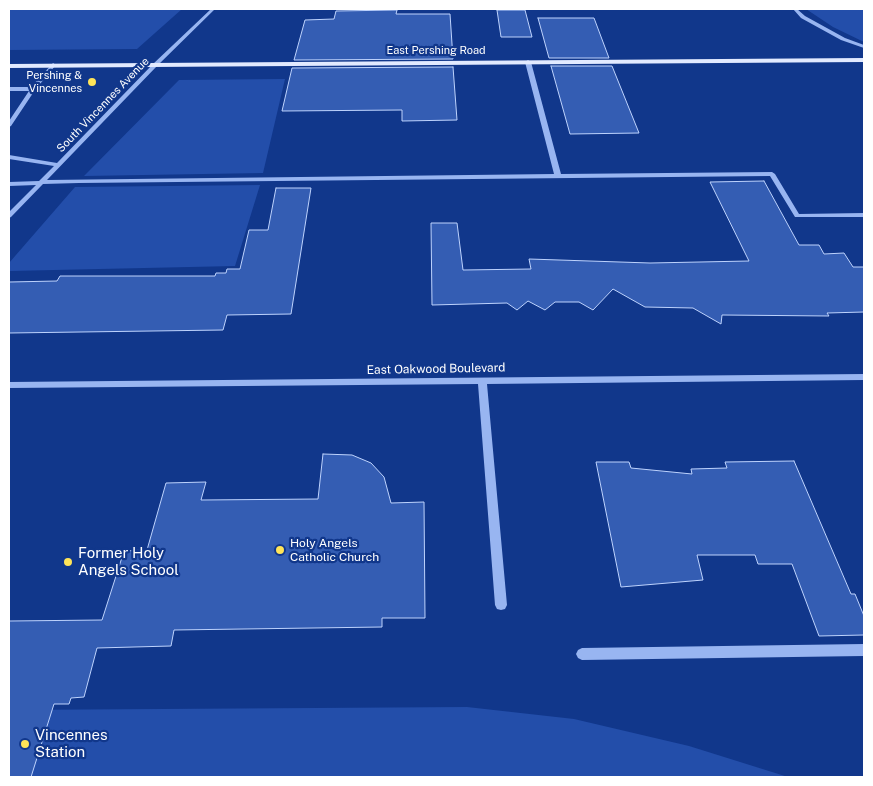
<!DOCTYPE html>
<style>
body{margin:0}
#map{position:relative;width:873px;height:786px;overflow:hidden;background:#11378b;font-family:"Public Sans",sans-serif}
canvas{display:block}
.frame{position:absolute;inset:0;border:10px solid #fff;pointer-events:none}
</style>
<div id="map">
<canvas width="873" height="786"></canvas>
<div class="frame"></div>
</div>
<script>
const ctx = document.querySelector('canvas').getContext('2d');
ctx.lineJoin = 'round';
function paint(path, color) { ctx.fillStyle = color; ctx.fill(path, 'evenodd'); }
const poly = rows => new Path2D(rows.map(r => 'M' + r).join(''));
function stroke(path, color, width, dash) { ctx.strokeStyle = color; ctx.lineWidth = width; ctx.lineCap = dash ? 'butt' : 'round'; ctx.setLineDash(dash || []); ctx.stroke(path); }
function drawText(font, color, halo, rows, align = 'center') {
  ctx.font = font + ' "Public Sans",sans-serif'; ctx.lineWidth = 4.5; ctx.setLineDash([]); ctx.textBaseline = 'middle'; ctx.strokeStyle = halo; ctx.fillStyle = color; for (const [text, x, y, turn = 0] of rows) {
    ctx.save(); ctx.translate(x, y); ctx.rotate((+turn || 0) * Math.PI / 180); ctx.textAlign = isNaN(turn) ? turn : align; if (halo) ctx.strokeText(text, 0, 0); ctx.fillText(text, 0, 0); ctx.restore();
  }
}
const green = poly([
 [9,9,182,9,137,49,9,50],
 [806,9,864,9,864,42,833,27],
 [285,79,263,173,84,176,179,80],
 [260,185,235,266,9,271,9,263,75,187],
 [467,707,574,719,689,746,788,777,9,777,9,710]
]);
const building = poly([
 [397,10,396,14,450,14,453,59,294,60,305,20,334,19,336,11,397,10],
 [497,10,525,10,532,37,501,37,497,10],
 [538,18,594,18,609,58,549,58,538,18],
 [551,66,612,66,639,133,570,134,551,66],
 [453,67,457,120,402,121,402,110,282,111,292,68,453,67],
 [764,181,799,245,819,245,824,254,844,253,853,267,864,267,864,312,827,313,829,316,722,315,721,324,693,308,645,307,613,289,593,310,579,302,555,302,545,310,528,301,517,310,507,303,432,305,431,223,457,223,463,270,531,269,529,259,650,263,749,261,710,182,764,181],
 [276,188,311,188,291,314,227,315,223,330,9,333,9,282,57,281,60,276,215,276,216,273,226,273,227,269,240,269,249,230,268,230,276,188],
 [323,454,352,455,371,463,384,477,391,503,424,502,425,618,382,618,382,627,174,630,171,646,97,648,84,697,71,698,69,704,54,704,31,777,9,777,9,621,102,620,124,551,147,550,166,483,206,482,201,500,318,499,323,454],
 [794,461,851,594,855,594,864,616,864,635,819,636,792,564,758,564,755,555,697,555,703,580,621,587,596,462,629,462,631,468,692,474,691,469,727,468,725,462,794,461]
]);
const minor = poly([
 [211,9,215,9,157,66,47,180,554,174,525,62,528,60,531,62,561,174,772,172,775,174,799,214,864,213,864,217,795,217,770,176,79,183,43,184,11,217,9,218,9,212,36,185,9,186,9,182,39,181,54,166,9,159,9,155,57,163,153,64,211,9],
 [793,9,797,9,805,16,845,38,864,45,864,48,841,40,801,18,793,9],
 [53,63,56,65,55,66,35,90,11,126,9,127,9,121,29,91,9,91,9,87,31,87,53,63],
 [864,374,864,380,487,384,507,605,505,609,501,610,497,609,495,605,478,384,9,388,9,382,864,374],
 [864,644,864,656,582,660,578,658,576,654,578,650,582,648,864,644]
]);
const major = poly([
 [864,58,864,62,9,68,9,64,864,58]
]);
const markers = [
 [92,82,5,"#ffe458"],
 [280,550,5,"#ffe458"],
 [68,562,5,"#ffe458"],
 [25,744,5,"#ffe458"]
];
const farStreetnames = [
 ["East Pershing Road",436,51],
 ["South Vincennes Avenue",103,105,-46]
];
const farPoinames = [
 ["Pershing &",82,76],
 ["Vincennes",82,89]
];
const streetNames = [
 ["East Oakwood Boulevard",436,369,-1]
];
const poiNames = [
 ["Holy Angels",290,543],
 ["Catholic Church",290,557]
];
const nearPoinames = [
 ["Former Holy",78,553],
 ["Angels School",78,570],
 ["Vincennes",35,735],
 ["Station",35,752]
];
paint(green, '#234eaa');
paint(building, '#345db3');
stroke(building, '#bed3fd', 1);
paint(minor, '#98b5f1');
paint(major, '#e2eaff');
for (const [x, y, r, color] of markers) { const dot = new Path2D(); dot.arc(x, y, r, 0, 2 * Math.PI); ctx.fillStyle = color; ctx.fill(dot); stroke(dot, '#11378b', 2); }
drawText('11px', '#fff', '#11378b', farStreetnames);
drawText('11px', '#fff', '#11378b', farPoinames, 'right');
drawText('12px', '#fff', '#11378b', streetNames);
drawText('12px', '#fff', '#11378b', poiNames, 'left');
drawText('15px', '#fff', '#11378b', nearPoinames, 'left');
</script>
